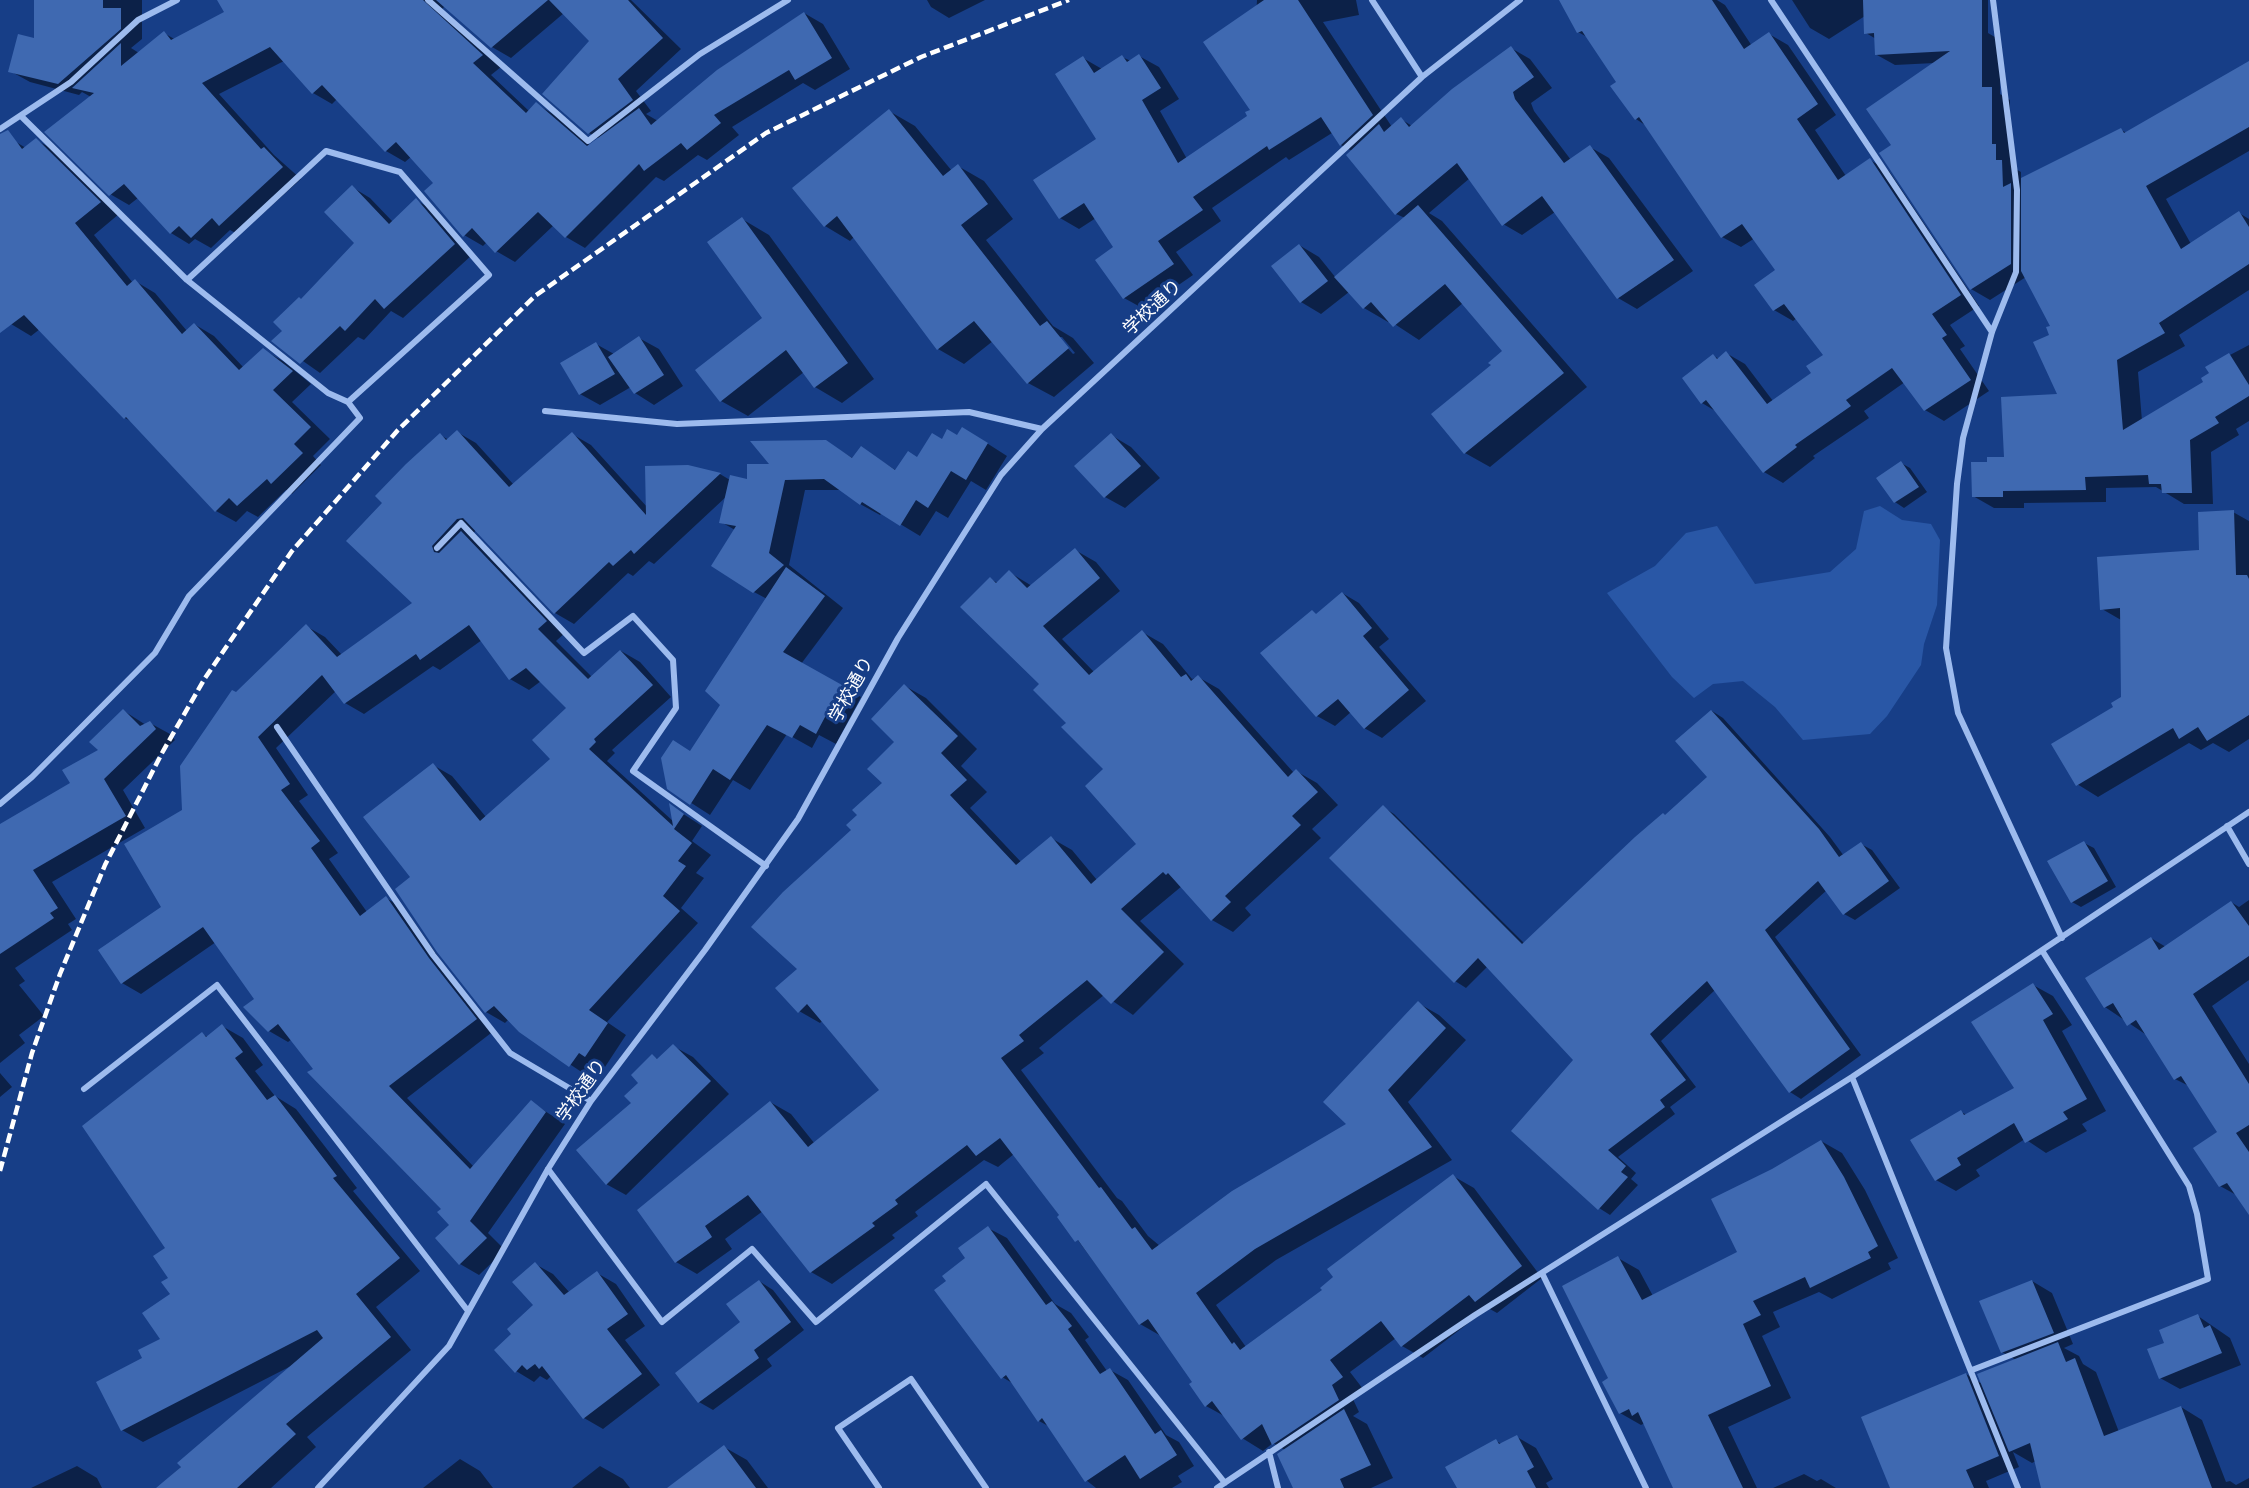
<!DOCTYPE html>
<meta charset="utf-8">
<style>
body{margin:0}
canvas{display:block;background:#173e87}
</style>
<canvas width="2249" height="1488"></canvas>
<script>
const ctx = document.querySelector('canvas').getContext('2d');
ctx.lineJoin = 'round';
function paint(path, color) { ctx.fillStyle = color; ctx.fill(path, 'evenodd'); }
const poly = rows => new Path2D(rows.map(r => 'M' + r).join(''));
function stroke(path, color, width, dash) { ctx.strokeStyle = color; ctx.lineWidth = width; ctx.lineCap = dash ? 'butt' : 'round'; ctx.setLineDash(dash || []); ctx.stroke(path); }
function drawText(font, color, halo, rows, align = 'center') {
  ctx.font = font + ' Signika,"Noto Sans JP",sans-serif'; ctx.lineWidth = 6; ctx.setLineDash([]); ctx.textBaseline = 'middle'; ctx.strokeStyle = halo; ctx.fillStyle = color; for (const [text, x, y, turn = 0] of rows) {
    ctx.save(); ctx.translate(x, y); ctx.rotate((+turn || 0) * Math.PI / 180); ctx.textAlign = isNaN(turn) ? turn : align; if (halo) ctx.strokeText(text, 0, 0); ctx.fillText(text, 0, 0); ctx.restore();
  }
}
const green = poly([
 [1880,506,1902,520,1931,524,1940,540,1937,605,1924,644,1921,665,1887,716,1870,734,1803,740,1775,707,1743,681,1713,684,1694,698,1672,677,1607,593,1655,566,1686,533,1717,526,1755,584,1830,572,1856,549,1864,511]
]);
const shadow = poly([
 [35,0,142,0,142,39,131,48,139,53,164,33,176,40,226,12,227,0,631,0,681,49,636,91,651,111,646,114,658,121,804,13,823,24,850,69,815,90,803,83,732,127,739,135,707,160,698,155,664,181,656,177,585,248,566,237,554,225,515,262,496,251,487,242,483,246,464,235,435,183,411,157,405,162,386,151,337,99,332,104,313,93,284,61,219,94,274,155,301,179,239,235,230,230,211,248,195,239,189,244,171,233,138,198,129,205,110,194,91,97,82,92,79,95,30,82,10,71,36,40],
 [445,6,492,47,511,58,564,13,591,41,589,133,601,140,592,147,555,115,536,104,529,111,491,75,501,67,441,10],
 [927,0,985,0,949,18,931,7],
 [1257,0,1356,0,1359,15,1323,22,1392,127,1401,119,1412,126,1511,48,1530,59,1552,88,1531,103,1534,111,1571,160,1590,147,1609,158,1693,271,1637,309,1618,298,1555,212,1522,235,1503,224,1470,178,1429,213,1442,221,1587,387,1490,467,1465,453,1433,414,1493,366,1504,352,1463,303,1419,340,1390,321,1388,322,1364,308,1349,292,1321,314,1301,302,1273,266,1299,245,1319,257,1336,278,1405,218,1396,214,1348,155,1352,151,1341,145,1332,133,1289,160,1286,157,1212,208,1221,221,1176,252,1193,275,1144,309,1124,298,1098,260,1115,248,1096,218,1079,229,1060,218,1098,139,1083,58,1102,69,1122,57,1131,61,1139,56,1159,67,1179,99,1160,111,1187,159,1250,117],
 [1581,0,1717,0,1725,5,1752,46,1769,34,1788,45,1836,115,1815,130,1846,176,1870,160,1889,171,1979,306,1950,325,1965,346,1960,349,1989,391,1944,421,1925,410,1905,382,1864,411,1869,418,1813,456,1815,458,1783,483,1764,472,1717,412,1702,403,1714,356,1719,359,1726,353,1745,364,1773,401,1813,373,1825,355,1797,318,1793,321,1774,310,1777,270,1755,238,1741,247,1722,237,1645,125,1636,119,1618,82,1589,38,1578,32],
 [1792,0,1988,0,1988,33,2000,40,2000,94,2010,100,2010,154,2014,168,2021,172,2021,180,2121,130,2127,133,2249,68,2249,151,2166,199,2191,244,2239,213,2249,219,2249,290,2179,335,2185,346,2138,372,2142,421,2206,383,2211,373,2207,367,2249,345,2249,421,2236,429,2239,435,2211,452,2213,504,2184,504,2156,487,2106,488,2106,502,2024,503,2024,508,1994,508,1973,496,1988,463,2006,459,2060,395,2051,335,2052,326,2026,277,1990,300,1971,289,1935,63,1895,65,1877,55,1876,39,1866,33,1865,16,1829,39,1810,28],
 [889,111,915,126,952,171,958,166,984,181,1013,219,986,240,1053,326,1073,338,1094,363,1054,397,1028,383,993,341,964,364,938,349,854,237,850,241,825,226],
 [1058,337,1062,337,1075,353,1073,354],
 [36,140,56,151,119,214,94,235,133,283,135,281,155,293,187,331,194,324,214,336,244,368,263,350,283,361,311,384,292,402,330,439,313,456,321,465,292,494,286,490,258,517,247,511,236,522,216,511,134,423,125,418,40,329,31,336,11,324,0,324,0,142,16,142,26,148],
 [352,187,370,198,393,222,416,200,434,211,472,255,403,318,391,311,364,340,358,337,320,373,273,340,284,331,302,300,356,243],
 [742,219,769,235,874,379,842,403,815,387,804,372,748,416,721,401,764,318],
 [639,338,659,349,683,386,654,405,635,393,631,387,600,405,580,394,596,344,614,354],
 [457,432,476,443,514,485,572,434,591,445,648,508,688,467,720,474,730,480,749,481,772,465,825,441,854,459,861,448,897,471,942,441,958,437,982,440,1007,456,986,490,971,481,948,518,936,511,920,536,882,513,880,515,860,504,841,490,805,490,789,565,843,608,801,664,861,697,836,744,819,735,812,748,787,734,750,790,733,780,710,815,668,788,722,705,767,599,754,592,735,530,721,522,727,496,654,564,649,561,633,576,628,573,574,624,555,613,476,530,470,537,480,543,565,633,556,641,592,677,621,651,640,662,671,697,612,750,615,753,607,761,674,822,671,806,702,826,692,841,711,855,696,873,704,878,681,908,698,923,607,1022,626,1035,605,1067,598,1063,589,1077,520,1031,509,1019,505,1023,486,1012,412,877,433,765,452,776,486,817,553,759,568,708,541,681,529,690,510,679,482,640,440,670,433,666,364,714,345,703,336,691,276,748,308,795,299,801,338,853,329,859,367,912,386,898,405,909,448,971,495,1030,407,1098,474,1167,531,1102,565,1124,488,1233,505,1250,479,1275,460,1264,451,1225,443,1209,315,1069,292,1039,288,1042,269,1031,256,999,216,942,141,994,122,983,163,907,184,810,237,694,306,626,325,637,342,655,414,603,384,503,440,435,449,440],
 [1111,435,1131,447,1160,478,1125,508,1105,497],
 [1901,463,1910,468,1927,492,1904,508,1895,502],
 [2233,512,2249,521,2249,739,2229,752,2213,743,2201,750,2189,743,2098,797,2077,784,2122,697,2121,620,2102,609,2200,552],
 [1075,550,1096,562,1120,591,1062,639,1095,673,1142,632,1163,644,1192,679,1198,677,1219,689,1294,773,1296,771,1317,783,1338,805,1312,829,1321,838,1245,908,1251,915,1233,932,1212,920,1182,886,1140,921,1184,964,1133,1015,1104,995,1039,1048,1044,1053,1021,1070,1117,1198,1122,1201,1148,1236,1160,1246,1348,1125,1418,1003,1439,1015,1466,1040,1408,1102,1452,1160,1276,1260,1216,1305,1246,1347,1324,1291,1453,1176,1474,1188,1542,1278,1497,1313,1488,1308,1423,1358,1402,1346,1396,1338,1350,1372,1363,1389,1352,1397,1359,1412,1353,1416,1367,1424,1393,1478,1371,1488,1294,1488,1285,1450,1273,1443,1263,1451,1242,1438,1226,1417,1206,1406,1194,1383,1161,1336,1140,1324,1014,1154,998,1167,984,1160,915,1212,918,1216,892,1235,895,1238,832,1284,811,1272,763,1211,725,1239,732,1249,697,1274,676,1262,770,1102,791,1114,815,1144,882,1090,822,1021,820,1023,799,1011,799,969,859,815,884,783,896,742,905,686,926,698,977,749,961,766,987,792,970,808,1022,863,1051,838,1072,850,1097,880,1138,845,1105,769,1068,723,1041,684,990,579,998,583,1009,572,1032,586],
 [1342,593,1359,603,1389,639,1379,647,1426,701,1382,738,1364,728,1351,712,1335,726,1317,716],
 [124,711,146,725,150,723,170,734,175,740,123,790,145,828,52,882,76,919,68,924,72,930,15,968,25,981,19,985,44,1016,19,1035,25,1043,0,1063,0,837,72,784,100,751],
 [1712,711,1723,718,1830,837,1844,856,1861,844,1872,850,1900,888,1855,920,1844,914,1827,890,1775,937,1861,1055,1801,1099,1790,1092,1715,990,1661,1041,1696,1087,1670,1107,1675,1114,1618,1157,1636,1173,1631,1179,1638,1185,1610,1215,1599,1208,1575,1060,1488,966,1466,988,1455,981,1383,807,1394,814,1525,944,1709,777],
 [2084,843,2094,848,2116,887,2081,907,2072,902],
 [2249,900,2249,980,2212,1006,2249,1064,2249,1202,2220,1186,2195,1148,2219,1133,2189,1086,2175,1079,2148,1036,2105,1007,2087,978,2151,938,2166,947,2231,902,2239,907],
 [2033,985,2053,996,2072,1025,2062,1031,2106,1111,2082,1124,2087,1131,2046,1153,2025,1139,1976,1170,1980,1176,1956,1191,1936,1180,1961,1112,1967,1115,2016,1088],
 [222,1026,243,1038,263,1065,255,1071,275,1096,296,1109,357,1188,353,1191,420,1271,376,1307,411,1350,307,1437,316,1447,271,1488,158,1488,291,1366,143,1442,122,1430,162,1339,172,1294,167,1248,202,1034,208,1037],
 [673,1046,693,1057,729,1094,626,1195,606,1184,640,1083,652,1056,659,1060],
 [0,1073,12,1087,0,1097],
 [1821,1141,1842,1153,1865,1190,1898,1258,1888,1263,1891,1269,1832,1299,1819,1292,1773,1312,1780,1327,1762,1336,1791,1398,1728,1427,1757,1488,1675,1488,1645,1423,1641,1425,1620,1413,1610,1379,1618,1258,1639,1270,1653,1296,1739,1252,1773,1170],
 [988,1228,1007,1238,1055,1304,1071,1313,1089,1337,1085,1340,1107,1371,1110,1370,1128,1380,1166,1435,1179,1442,1194,1466,1178,1476,1182,1482,1172,1488,1096,1488,1086,1480,1050,1427,1039,1421,1014,1384,1002,1377,948,1281],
 [535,1264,553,1274,570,1293,597,1273,616,1284,645,1326,625,1340,660,1385,603,1429,584,1418,551,1376,547,1380,540,1376,534,1382,516,1371,513,1334,535,1305],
 [759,1281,773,1290,804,1330,767,1359,772,1366,713,1410,699,1402,743,1322],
 [2032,1281,2052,1293,2073,1344,2064,1348,2079,1356,2083,1364,2096,1372,2119,1432,2181,1407,2202,1420,2226,1482,2230,1481,2236,1485,2249,1478,2249,1488,2043,1488,2036,1461,2032,1463,2013,1452,2019,1467,1986,1481,1989,1488,1892,1488,1966,1374,1984,1385,2016,1360,2002,1352],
 [2198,1316,2230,1338,2241,1365,2180,1389,2160,1378,2166,1343],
 [1517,1437,1536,1448,1553,1479,1546,1483,1549,1488,1459,1488,1496,1441,1502,1444],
 [724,1447,747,1460,768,1488,670,1488],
 [460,1459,480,1471,493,1488,423,1488],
 [77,1466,97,1478,102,1488,31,1488],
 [600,1466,623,1479,630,1488,572,1488],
 [1804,1474,1817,1481,1821,1479,1836,1488,1773,1488]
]);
const building = poly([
 [34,0,103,0,103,8,121,8,121,29,58,84,8,72,18,34,34,38],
 [217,0,423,0,483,55,473,63,526,113,536,102,587,146,639,108,651,125,717,70,804,12,832,58,795,80,789,70,714,115,721,123,687,150,681,143,644,171,639,164,565,238,538,212,495,253,472,228,463,237,424,191,433,183,396,142,385,152,322,85,312,94,270,47,202,83,261,149,264,147,283,167,219,226,212,218,191,238,179,226,170,234,124,184,109,196,44,132,94,93,72,88,121,43,121,66,164,31,171,40,224,12],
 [436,0,548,0,491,48],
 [549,0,628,0,663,38,618,79,633,100,588,134,542,94,589,41],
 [1264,0,1298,0,1373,115,1340,146,1321,117,1269,150,1267,146,1193,197,1203,210,1158,241,1174,264,1123,299,1095,260,1113,247,1084,203,1059,219,1033,180,1096,139,1055,74,1083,56,1094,73,1122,55,1127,62,1139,54,1161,88,1142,100,1178,163,1247,116,1245,112,1250,110,1203,42],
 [1559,0,1712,0,1744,49,1769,32,1818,104,1797,119,1838,180,1870,158,1961,295,1932,314,1947,335,1942,338,1971,380,1924,411,1892,368,1846,400,1851,406,1795,445,1797,447,1763,473,1706,400,1701,404,1682,378,1713,354,1717,359,1726,351,1767,404,1811,373,1806,366,1823,355,1784,304,1773,311,1754,285,1775,270,1742,224,1721,238,1639,117,1635,120,1610,86,1616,82,1582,31,1577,33],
 [1863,0,1982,0,1982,87,1992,87,1992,144,1996,144,1996,160,2002,160,2003,187,2011,183,2011,264,1970,290,1879,153,1891,145,1866,109,1950,51,1875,55,1874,33,1864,34],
 [1511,46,1534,77,1513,92,1515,99,1564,163,1590,145,1674,260,1617,299,1542,196,1502,226,1457,163,1395,215,1346,155,1379,124,1384,132,1401,117,1409,127,1452,89],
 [2249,61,2249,127,2146,186,2181,249,2239,211,2249,227,2249,264,2159,323,2165,333,2117,360,2123,430,2203,382,2201,378,2209,373,2205,367,2229,353,2249,385,2249,396,2215,417,2219,423,2190,440,2192,493,2162,493,2161,484,2149,484,2148,475,2085,477,2086,490,2003,491,2003,497,1972,497,1971,462,1987,462,1987,457,2004,457,2001,397,2057,394,2033,342,2049,335,2046,327,2050,326,2021,271,2021,178,2121,128,2124,133],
 [889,109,943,176,958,164,988,204,961,225,1040,326,1047,321,1069,348,1027,384,974,321,937,350,837,216,824,227,792,188],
 [8,130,22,149,36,138,101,202,75,223,127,286,135,279,182,334,194,323,239,370,263,348,293,371,273,390,311,427,294,444,303,453,271,484,267,479,237,506,229,498,215,512,126,417,124,419,24,315,0,333,0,134],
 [352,185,389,224,416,198,455,244,384,309,375,299,345,331,340,326,300,364,271,341,282,331,273,322,299,297,301,299,354,243,324,212],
 [1418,205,1564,373,1464,454,1431,414,1491,365,1488,363,1502,351,1445,284,1393,327,1371,302,1363,309,1334,277],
 [742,217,848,363,814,388,786,350,720,402,695,370,762,318,707,242],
 [1299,244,1328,281,1300,303,1271,266],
 [639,336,664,375,634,394,608,357],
 [596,342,615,374,579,395,560,363],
 [962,427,988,443,966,480,951,471,928,508,916,500,900,526,862,502,860,505,824,479,785,480,769,553,784,565,753,593,711,566,736,526,719,523,730,475,747,479,747,464,769,464,750,441,826,440,852,458,861,446,895,470,908,451,917,457,932,433,942,439,947,429,957,435],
 [457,430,509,487,572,432,646,515,645,466,688,465,721,473,634,554,631,550,613,566,609,562,554,614,463,518,457,519,432,546,434,552,439,553,461,531,547,621,538,629,588,679,620,650,653,685,594,739,596,742,589,749,673,826,669,803,684,814,674,829,692,843,678,861,686,866,663,896,680,911,589,1010,608,1023,585,1057,579,1053,569,1067,519,1032,494,1006,485,1013,437,952,395,889,410,877,363,817,433,763,480,821,550,759,532,740,566,708,526,668,509,680,469,625,420,660,416,654,344,704,322,675,258,737,290,784,281,790,320,841,311,848,360,916,386,896,429,958,477,1019,389,1086,470,1169,531,1100,546,1112,470,1221,487,1238,459,1265,435,1238,449,1225,437,1212,441,1209,307,1072,313,1069,278,1024,268,1032,243,1007,254,999,203,927,121,984,98,950,161,907,124,844,182,810,180,766,232,690,236,692,306,624,337,657,412,603,346,541,382,503,375,496,406,464,440,433,446,440],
 [1111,433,1141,466,1104,498,1074,466],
 [1901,461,1919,487,1894,503,1876,478],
 [2234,510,2236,575,2247,575,2249,579,2249,715,2207,741,2198,727,2179,739,2173,728,2076,786,2051,744,2113,707,2111,703,2121,697,2120,608,2100,610,2097,557,2199,550,2198,512],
 [1075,548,1100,578,1043,626,1089,675,1142,630,1181,677,1186,674,1191,681,1198,675,1288,777,1296,769,1318,792,1292,816,1301,825,1225,896,1231,902,1211,921,1168,873,1166,875,1163,872,1121,909,1164,952,1111,1004,1087,980,1019,1035,1024,1041,1001,1058,1099,1188,1101,1187,1132,1229,1135,1227,1152,1250,1232,1191,1346,1124,1323,1102,1418,1001,1446,1028,1388,1090,1432,1147,1255,1249,1196,1293,1232,1344,1234,1342,1240,1350,1322,1290,1320,1288,1333,1277,1327,1269,1453,1174,1522,1266,1475,1302,1469,1295,1401,1347,1381,1321,1330,1360,1343,1377,1332,1385,1339,1400,1272,1445,1262,1424,1241,1440,1212,1401,1205,1407,1189,1384,1192,1382,1148,1319,1139,1325,1078,1240,1075,1242,1057,1217,1059,1215,1000,1138,976,1156,967,1145,895,1200,898,1204,872,1223,875,1226,810,1273,748,1195,705,1226,712,1237,675,1263,637,1210,770,1101,808,1147,879,1090,807,1004,798,1013,775,988,797,969,751,927,783,892,851,830,846,825,857,815,852,810,882,783,867,769,894,742,871,719,904,684,958,736,941,753,967,780,950,795,1016,865,1051,836,1091,884,1136,844,1085,786,1103,769,1061,727,1066,723,1033,690,1039,684,960,607,990,577,996,583,1009,570,1027,588],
 [786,567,825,596,783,652,842,685,816,734,800,725,792,738,767,725,730,780,713,769,690,805,667,789,661,758,673,740,690,751,720,705,705,691],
 [1342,592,1372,628,1363,636,1409,690,1364,729,1338,699,1316,717,1260,653,1312,610,1316,614],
 [123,709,140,726,150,721,156,729,104,779,126,816,33,870,58,908,50,913,54,918,0,954,0,824,70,783,62,770,98,750,89,742],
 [1711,710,1819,829,1839,857,1861,842,1889,881,1843,915,1818,881,1765,930,1850,1049,1789,1093,1707,981,1650,1034,1686,1080,1660,1100,1665,1107,1608,1150,1626,1166,1621,1172,1628,1177,1598,1210,1511,1131,1573,1060,1478,958,1454,983,1329,858,1383,805,1522,944,1635,837,1663,813,1665,815,1707,777,1675,741],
 [2084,841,2108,881,2071,903,2047,861],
 [2231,901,2249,926,2249,956,2193,994,2249,1084,2249,1125,2236,1133,2249,1152,2249,1215,2227,1183,2219,1187,2193,1148,2217,1132,2181,1076,2174,1080,2136,1020,2127,1026,2113,1003,2104,1008,2085,978,2151,937,2159,950],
 [2033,983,2053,1014,2043,1020,2087,1099,2063,1112,2068,1119,2025,1143,2014,1123,1957,1158,1961,1165,1935,1181,1910,1140,1961,1110,1964,1115,2014,1088,1971,1022],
 [222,1024,243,1052,235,1058,267,1100,275,1095,337,1176,333,1178,400,1258,356,1294,391,1337,286,1424,296,1434,237,1488,156,1488,181,1467,177,1463,323,1338,317,1330,121,1431,96,1382,142,1358,138,1350,160,1339,142,1313,170,1294,161,1282,168,1278,153,1256,165,1248,82,1126,202,1032,206,1037],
 [673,1044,711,1081,606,1185,576,1150,631,1103,624,1096,638,1083,631,1075,652,1054,657,1059],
 [1821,1140,1844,1177,1878,1246,1868,1252,1871,1258,1810,1288,1805,1277,1753,1301,1761,1315,1743,1324,1771,1386,1708,1415,1743,1488,1673,1488,1638,1412,1632,1416,1629,1409,1619,1414,1602,1382,1608,1378,1562,1286,1618,1256,1642,1300,1737,1252,1711,1199,1772,1169],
 [988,1226,1046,1305,1052,1301,1072,1326,1068,1329,1100,1374,1110,1368,1155,1434,1161,1430,1177,1455,1140,1479,1125,1455,1085,1482,1042,1418,1038,1422,1006,1375,1001,1379,934,1290,946,1281,942,1276,965,1258,958,1248],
 [535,1262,564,1295,597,1271,628,1314,607,1329,642,1374,583,1419,542,1366,539,1369,535,1364,527,1370,522,1365,515,1373,494,1350,511,1334,507,1329,533,1305,512,1282],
 [759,1280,791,1322,754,1350,759,1358,698,1403,675,1373,740,1322,726,1304],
 [2032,1280,2054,1333,2001,1353,1979,1301],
 [2198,1314,2204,1328,2210,1325,2222,1353,2159,1379,2147,1349,2164,1343,2159,1330],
 [2058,1342,2066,1362,2075,1358,2104,1436,2181,1406,2212,1488,2041,1488,2030,1443,2009,1452,1977,1374],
 [1966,1373,1999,1456,1966,1470,1974,1488,1890,1488,1861,1417],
 [1344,1409,1371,1465,1340,1479,1344,1488,1293,1488,1277,1454],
 [1517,1435,1534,1467,1527,1471,1536,1488,1457,1488,1445,1467,1496,1439,1499,1444],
 [724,1445,756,1488,667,1488]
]);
const street = poly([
 [428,0,588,141,700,54,788,0],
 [1372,0,1422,77],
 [1771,0,1992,332],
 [1993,0,2017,190,2016,272,1992,332,1963,438,1957,484,1946,648,1958,713,2062,938],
 [0,129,71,82,138,20,177,0],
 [187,280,326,151,400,172,489,275,348,402],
 [545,411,677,424,969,412,1042,429],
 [437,548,461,523,584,653,633,616,673,660,676,708,633,771,766,866],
 [277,727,433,955,510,1053,591,1101],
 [0,804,32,777,155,653,189,596,360,418,348,402,328,393,187,280,21,116],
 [2227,826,2249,864],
 [1852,1077,2018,1488],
 [84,1089,217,985,468,1311],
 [548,1169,662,1322,752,1249,816,1322,986,1184,1225,1483],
 [1542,1273,1646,1488],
 [1972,1370,2208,1279,2197,1214,2189,1186,2043,952],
 [1269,1452,1278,1488],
 [318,1488,449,1346,548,1169,591,1101,705,950,798,819,898,638,1001,475,1042,429,1422,77,1520,0],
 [879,1488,838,1428,911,1379,986,1488],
 [1217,1488,1475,1315,1852,1077,2249,812]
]);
const rail = poly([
 [0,1171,32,1053,60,974,105,865,162,753,205,678,292,551,398,430,535,296,766,133,921,57,1069,0]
]);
const streetNames = [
 ["学校通り",1153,308,-43],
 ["学校通り",852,690,-61],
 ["学校通り",582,1091,-55]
];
paint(green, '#2957a6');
paint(shadow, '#0007');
paint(building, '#3f69b1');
stroke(street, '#9dbbee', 6);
stroke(rail, '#fff', 4.5, [10, 4.5]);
drawText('18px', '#fff', '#173e87', streetNames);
</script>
